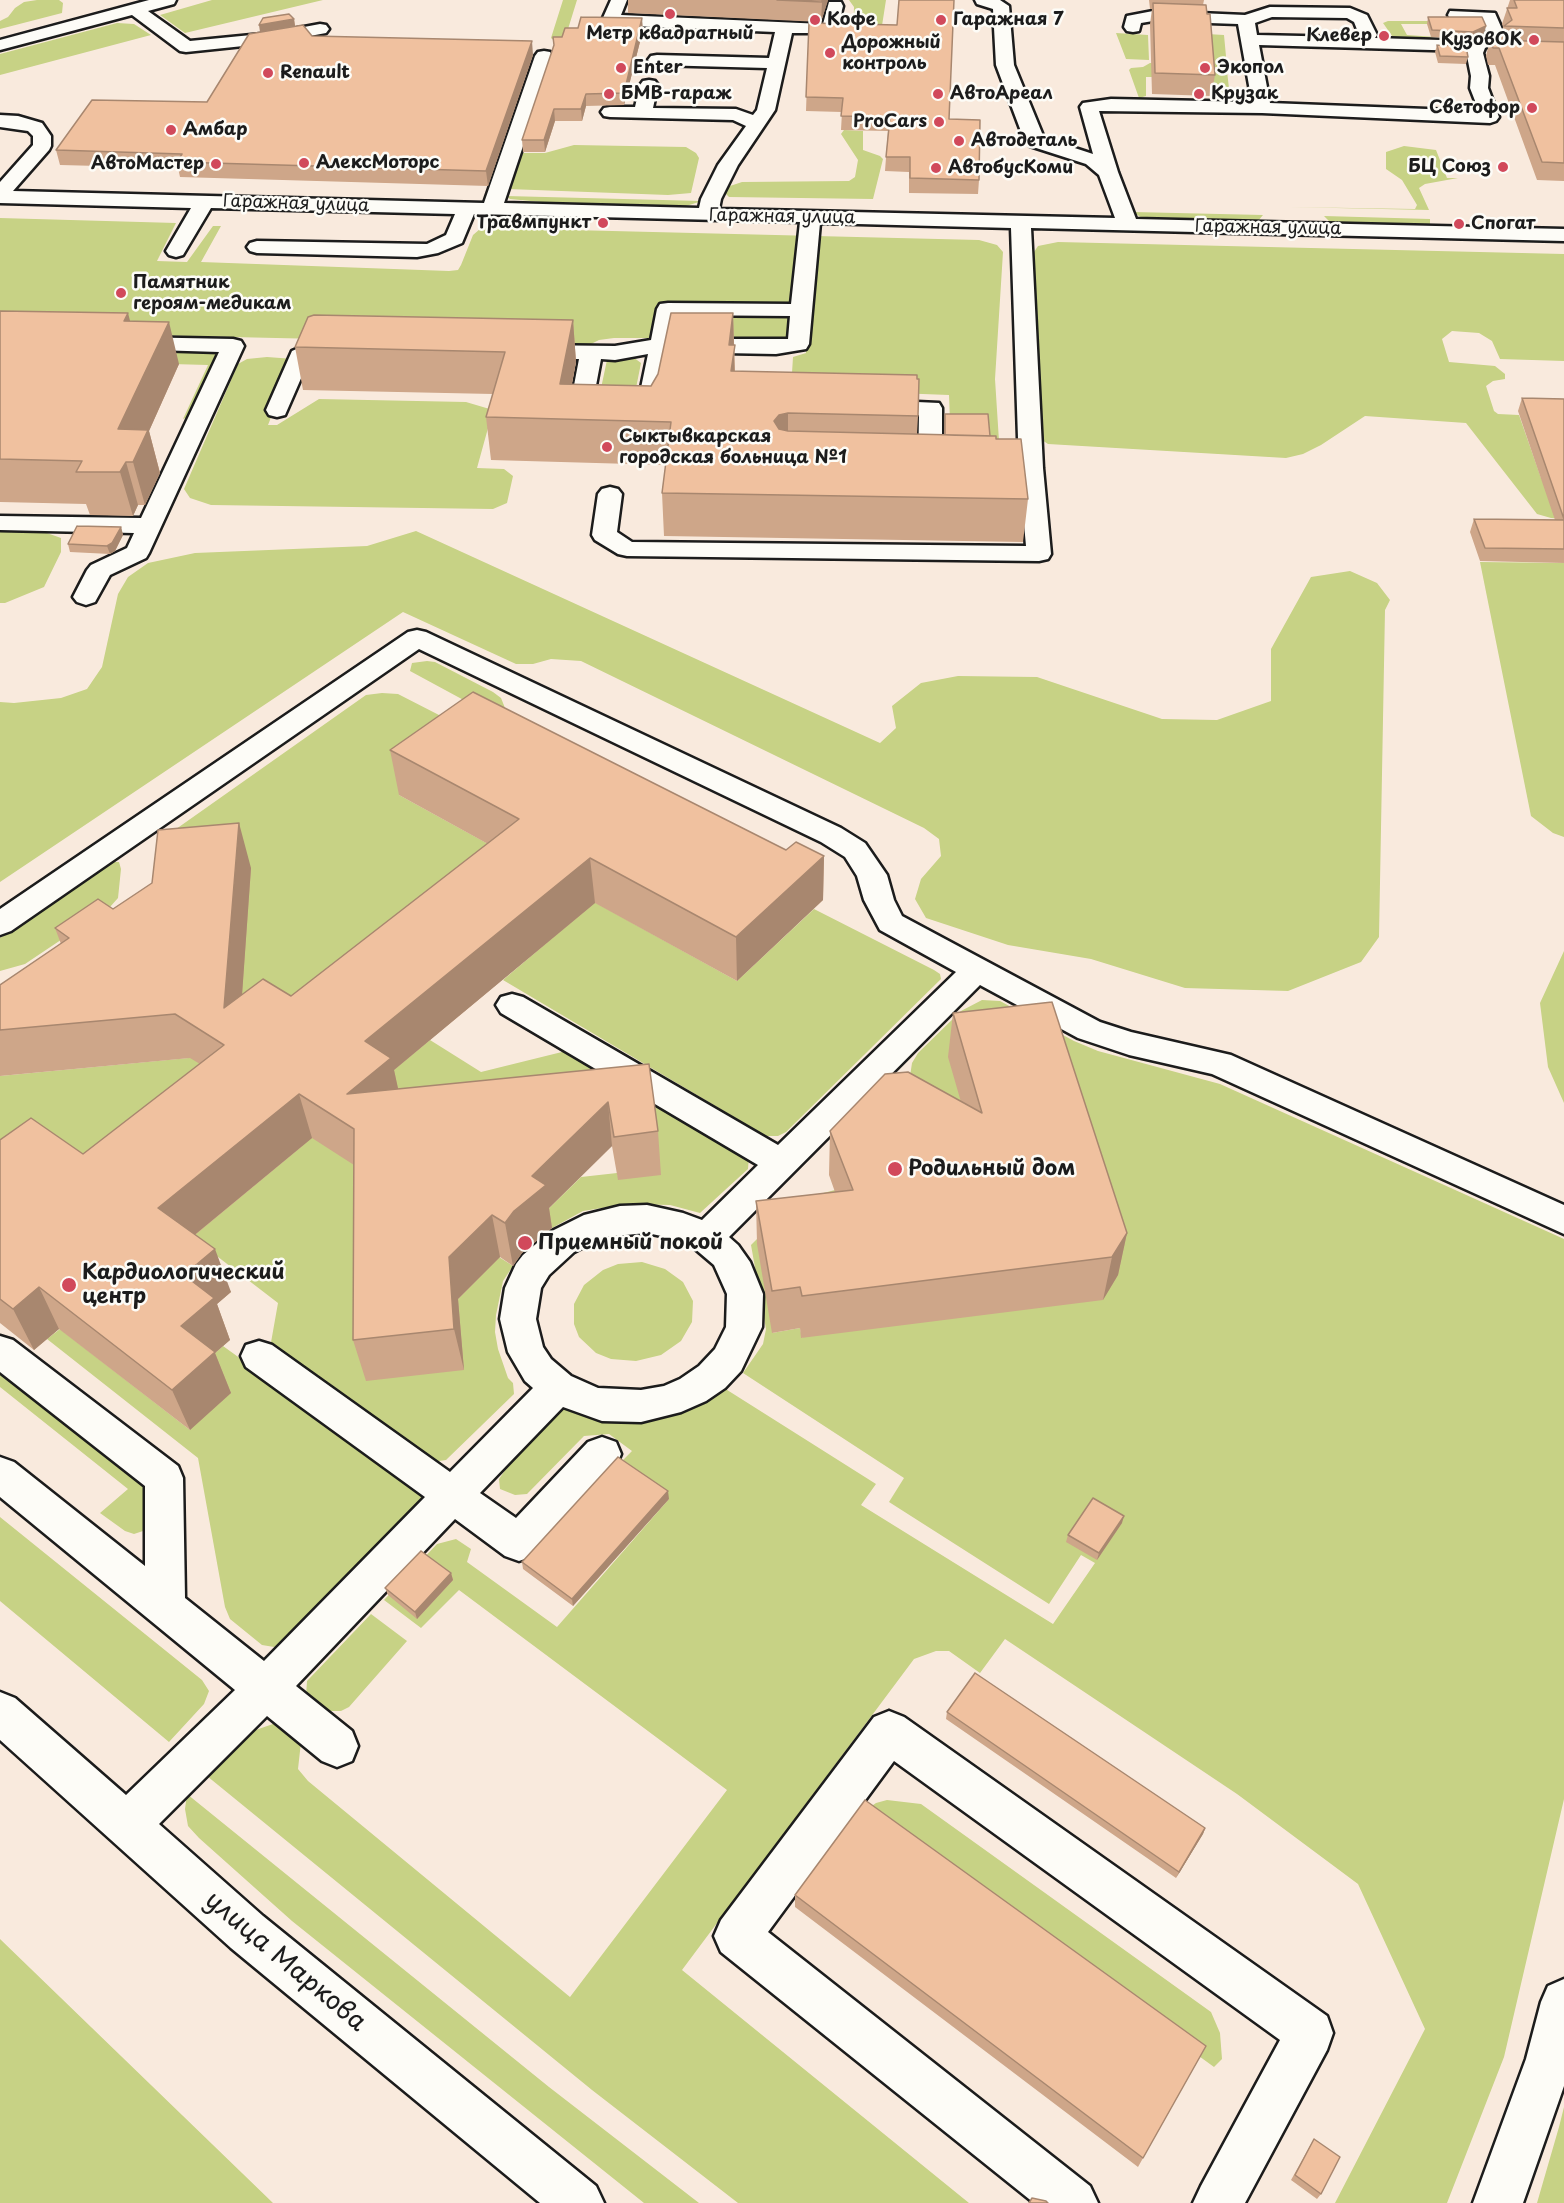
<!DOCTYPE html>
<meta charset="utf-8">
<style>
body{margin:0}
canvas{display:block;background:#f9eadd}
</style>
<canvas width="1564" height="2203"></canvas>
<script>
const ctx = document.querySelector('canvas').getContext('2d');
ctx.lineJoin = 'round';
function paint(path, color) { ctx.fillStyle = color; ctx.fill(path, 'evenodd'); }
const poly = rows => new Path2D(rows.map(r => 'M' + r).join(''));
function stroke(path, color, width, dash) { ctx.strokeStyle = color; ctx.lineWidth = width; ctx.lineCap = dash ? 'butt' : 'round'; ctx.setLineDash(dash || []); ctx.stroke(path); }
function drawText(font, color, halo, rows, align = 'center') {
  ctx.font = font + ' "Playpen Sans",sans-serif'; ctx.lineWidth = 5; ctx.setLineDash([]); ctx.textBaseline = 'middle'; ctx.strokeStyle = halo; ctx.fillStyle = color; for (const [text, x, y, turn = 0] of rows) {
    ctx.save(); ctx.translate(x, y); ctx.rotate((+turn || 0) * Math.PI / 180); ctx.textAlign = isNaN(turn) ? turn : align; if (halo) ctx.strokeText(text, 0, 0); ctx.fillText(text, 0, 0); ctx.restore();
  }
}
const green = poly([
 [37,0,59,0,63,3,62,13,0,29,0,21,8,17,15,8,24,2],
 [212,0,323,0,185,33,160,15],
 [563,0,577,0,564,42,557,43,551,38],
 [849,0,886,0,881,32,853,36,854,7],
 [1388,21,1460,21,1463,24,1401,24,1407,35,1436,37,1402,41,1395,40,1383,23],
 [117,23,134,24,151,35,0,75,0,54],
 [1116,33,1148,35,1149,60,1126,59],
 [1207,34,1224,35,1227,67,1209,67],
 [1150,63,1154,63,1156,77,1146,77,1146,96,1139,98,1129,70,1131,68,1143,67],
 [1209,70,1227,71,1230,97,1211,96],
 [844,130,863,131,863,150,880,156,883,159,873,199,729,197,725,193,727,187,742,182,849,181,855,177,858,160,841,134],
 [574,145,686,147,696,153,699,158,691,193,668,195,508,189,523,153,545,153],
 [1404,146,1436,150,1447,178,1458,178,1425,184,1419,188,1429,210,1289,207,1415,209,1417,205,1402,180,1386,169,1386,152],
 [506,196,702,201,686,206,541,202,510,199],
 [1133,212,1263,215,1258,221,1142,218],
 [1324,216,1430,219,1430,224,1426,225,1331,223],
 [0,218,176,223,157,261,187,262,213,226,221,226,201,262,449,271,458,270,461,265,473,235,480,229,490,228,979,240,997,245,1003,252,995,379,999,441,951,448,949,395,791,389,793,357,806,353,806,347,781,338,614,338,599,340,589,345,53,333,0,316],
 [1058,242,1564,254,1564,361,1500,359,1492,341,1479,333,1452,331,1442,339,1449,362,1495,366,1505,374,1505,379,1493,381,1486,386,1494,411,1498,414,1519,415,1541,478,1564,519,1551,518,1537,514,1466,423,1365,416,1321,445,1303,454,1286,458,1048,444,1042,440,1034,252,1038,246],
 [12,344,223,351,191,416,183,419,208,365,135,363],
 [615,356,633,357,641,363,632,408,597,407,607,360],
 [267,357,294,359,268,425,277,425,319,399,466,402,493,410,477,468,504,469,513,476,507,503,493,509,211,505,190,498,184,489,238,364,247,359],
 [416,531,880,743,896,728,892,706,921,683,958,676,1037,677,1162,719,1217,720,1271,701,1271,649,1311,577,1350,571,1377,583,1390,600,1385,610,1379,937,1361,962,1288,991,1185,988,1091,959,1008,945,926,918,915,899,921,879,941,856,939,839,924,828,581,661,551,659,533,664,516,664,403,612,0,882,0,702,14,703,61,698,87,689,102,667,118,594,128,577,148,563,195,553,367,546],
 [0,532,44,532,61,538,61,552,44,587,5,603,0,603],
 [1480,562,1564,563,1564,837,1553,833,1531,816],
 [427,661,435,662,493,692,501,698,505,708,506,723,410,671,412,663],
 [382,693,398,694,480,736,399,795,532,868,248,1044,169,834,366,695],
 [110,862,119,862,121,869,118,898,110,907,25,964,0,971,0,938],
 [589,899,737,981,814,909,934,970,940,974,941,979,786,1132,778,1136,766,1136,503,980,583,912],
 [1564,951,1564,1103,1548,1067,1540,1003],
 [982,1000,1000,1001,1074,1041,1098,1051,1220,1084,1564,1239,1564,1799,1504,2057,1447,2203,1335,2203,1425,2029,1358,1884,1237,1794,1005,1639,980,1673,949,1651,936,1651,914,1659,682,1970,969,2203,738,2203,592,2090,207,1776,247,1733,273,1724,288,1724,301,1742,298,1769,308,1781,570,1997,727,1790,459,1590,421,1628,384,1600,437,1544,456,1539,471,1549,467,1562,557,1627,669,1499,619,1464,632,1451,609,1434,584,1436,527,1494,515,1495,500,1489,499,1479,508,1466,562,1409,592,1415,724,1388,876,1484,861,1505,1053,1624,1095,1563,1081,1555,1049,1604,889,1502,904,1478,743,1373,763,1344,766,1329,751,1245,796,1200,835,1190,868,1211,772,1333,800,1328,802,1338,962,1104,909,1083,912,1063,918,1053,961,1011],
 [430,1040,481,1072,570,1050,749,1156,748,1169,700,1213,670,1205,627,1204,583,1211,552,1228,538,1219,581,1177,617,1173,619,1180,652,1108,401,1102,375,1085],
 [220,1055,118,1184,0,1168,0,1076],
 [301,1131,354,1142,453,1304,499,1257,513,1266,503,1281,496,1315,495,1332,498,1349,508,1378,513,1383,514,1394,446,1460,432,1462,270,1348,278,1303,192,1237,302,1146],
 [642,1262,665,1269,683,1282,693,1301,692,1322,681,1341,661,1355,636,1361,611,1359,596,1353,579,1337,574,1324,574,1304,584,1285,603,1270,618,1264],
 [60,1329,190,1430,198,1368,223,1346,420,1488,425,1497,424,1505,289,1643,274,1647,262,1645,230,1619,225,1607,198,1458,47,1339],
 [0,1369,147,1485,147,1521,143,1531,134,1534,125,1531,100,1513,128,1489,0,1387],
 [0,1517,202,1680,209,1691,204,1704,169,1742,0,1601],
 [371,1614,407,1641,349,1707,341,1711,323,1711,306,1696,307,1681],
 [187,1794,549,2087,699,2203,644,2203,292,1921,199,1838,188,1826,185,1809],
 [887,1800,921,1804,1211,2012,1220,2033,1222,2059,1214,2067,863,1812,876,1803],
 [0,1939,273,2203,0,2203],
 [1564,2107,1564,2203,1537,2203,1559,2127]
]);
const minor = poly([
 [149,0,176,0,174,4,148,11,190,41,272,33,320,24,326,25,329,29,326,33,272,43,186,52,180,51,132,15,0,50,0,40,149,0],
 [611,0,627,0,621,15,823,24,829,2,841,2,843,6,836,33,792,33,775,110,738,165,721,199,719,209,1115,218,1099,175,1086,164,1030,146,1022,134,996,65,993,9,977,4,975,0,1000,0,1009,6,1014,65,1044,138,1093,154,1080,107,1083,103,1111,99,1252,102,1238,24,1153,21,1141,23,1139,31,1133,32,1127,31,1124,27,1127,16,1153,11,1245,15,1270,7,1350,8,1367,15,1377,35,1375,38,1472,41,1487,34,1482,22,1450,19,1448,15,1450,11,1495,13,1505,36,1502,40,1485,48,1483,53,1489,76,1488,88,1499,117,1496,121,1490,123,1262,113,1099,111,1118,172,1136,219,1564,229,1564,241,1031,228,1043,468,1051,554,1048,559,1039,561,627,556,618,554,595,540,592,535,598,494,602,489,610,487,618,489,622,494,617,532,632,542,1026,546,1019,468,1011,228,820,223,809,344,806,349,776,354,671,352,658,416,655,421,638,427,630,425,627,420,636,412,648,354,615,360,601,359,591,412,598,414,601,419,598,424,590,426,571,422,568,417,579,359,532,359,524,357,521,352,524,347,532,345,615,346,651,340,657,309,660,304,668,303,791,304,800,222,474,214,462,243,438,253,417,257,257,253,250,251,247,247,250,243,257,241,427,244,446,235,455,214,211,208,183,255,176,257,169,255,166,251,191,208,0,203,0,182,33,145,33,136,28,131,0,127,0,115,18,116,42,123,51,136,51,146,49,150,13,191,484,203,535,56,538,52,544,51,550,52,553,56,504,203,699,208,701,199,718,165,746,126,733,120,610,117,604,116,601,112,604,108,610,107,635,107,640,85,643,81,649,80,655,81,658,85,653,108,736,109,753,115,757,110,767,68,657,65,651,64,648,60,651,56,657,55,769,58,775,32,610,25,604,24,602,20,611,0],
 [1272,17,1347,18,1354,22,1358,32,1345,37,1257,35,1255,23,1272,17],
 [1259,45,1466,51,1471,76,1470,88,1479,111,1270,103,1259,45],
 [677,315,790,316,788,339,673,339,677,315],
 [131,337,233,339,241,341,244,346,149,553,146,558,110,575,95,602,86,605,77,602,73,597,87,570,91,565,127,548,134,533,0,530,0,516,141,518,219,352,123,349,120,344,123,339,131,337],
 [336,341,344,343,347,348,344,353,317,355,309,360,285,415,277,417,269,415,266,410,292,351,312,342,336,341],
 [873,400,939,403,942,408,942,468,938,473,930,475,922,473,918,468,919,415,865,412,862,407,865,402,873,400],
 [417,630,426,632,841,828,865,843,887,875,894,900,902,916,1100,1022,1131,1032,1231,1055,1564,1205,1564,1234,1212,1074,1129,1055,1078,1038,980,985,729,1237,738,1245,750,1262,763,1294,762,1327,741,1371,725,1388,706,1401,681,1412,641,1422,602,1421,563,1407,480,1493,516,1518,588,1442,602,1437,616,1442,621,1454,616,1466,533,1556,519,1561,505,1556,455,1519,296,1686,352,1731,358,1746,352,1761,337,1767,322,1761,267,1716,159,1824,263,1916,596,2186,604,2203,540,2203,231,1948,0,1740,0,1692,15,1698,126,1795,235,1690,0,1497,0,1457,14,1462,145,1566,145,1486,0,1372,0,1336,13,1340,178,1466,183,1478,185,1598,264,1661,425,1497,246,1367,241,1356,246,1345,259,1341,272,1345,450,1472,533,1388,525,1381,508,1352,500,1319,505,1288,516,1264,523,1255,550,1232,584,1215,620,1206,647,1205,683,1213,702,1220,758,1165,501,1013,496,1005,501,997,512,994,523,997,778,1145,956,972,880,930,864,900,857,876,845,857,821,842,419,649,11,931,0,935,0,909,408,632,417,630],
 [647,1233,676,1239,694,1248,714,1265,727,1294,726,1327,715,1349,699,1366,680,1379,664,1386,641,1390,598,1388,571,1376,551,1359,543,1347,536,1319,541,1288,549,1275,574,1252,603,1237,647,1233],
 [889,1711,904,1717,1327,2016,1333,2033,1327,2050,1245,2203,1193,2203,1201,2186,1280,2040,894,1761,768,1932,1090,2186,1098,2203,1034,2203,721,1952,714,1936,721,1920,874,1717,889,1711],
 [1564,1979,1564,2086,1523,2203,1473,2203,1526,2059,1541,2002,1548,1986,1564,1979]
]);
const wall = poly([
 [628,0,828,0,821,22,628,13],
 [1149,0,1204,0,1203,5,1215,75,1211,96,1152,94,1150,24,1152,9,1150,9],
 [1510,0,1564,0,1564,181,1537,180,1495,65,1488,65,1486,56,1490,40,1500,40,1503,27,1502,24],
 [1428,17,1486,26,1484,33,1472,39,1431,37,1427,24],
 [294,19,295,26,312,36,533,55,488,186,180,177,178,168,60,165,56,150,207,102,260,32],
 [809,23,949,119,979,180,978,194,909,193,909,172,885,171,888,131,841,130,842,112,806,111],
 [643,30,624,105,586,106,582,121,555,121,545,152,523,152,522,140,562,37],
 [1437,45,1468,57,1466,64,1438,63,1435,52],
 [0,311,130,321,179,364,149,431,160,473,145,505,138,505,133,516,90,515,86,504,0,502],
 [733,313,735,371,918,416,917,434,944,435,945,414,996,439,1028,499,1023,542,664,536,662,493,666,465,491,460,486,417,493,394,303,390,295,347,573,320,576,362,572,384,651,386],
 [1522,398,1564,399,1564,563,1480,561,1470,532,1474,519,1555,520,1518,411],
 [121,527,123,535,115,551,110,554,70,552,68,544],
 [390,750,786,850,824,856,823,900,737,981,595,903,394,1070,398,1089,649,1064,658,1131,661,1175,618,1180,612,1146,549,1208,552,1228,522,1253,513,1266,500,1257,458,1299,464,1370,366,1381,353,1340,354,1165,312,1138,195,1235,231,1292,217,1304,230,1340,215,1353,231,1393,190,1430,59,1329,34,1350,0,1323,0,1140,83,1154,200,1064,190,1058,0,1076,0,985,61,944,55,928,113,909,251,868,242,994,291,996,488,844,399,795],
 [953,1013,1127,1233,1118,1275,1103,1300,801,1338,800,1328,772,1333,757,1244,756,1201,835,1192,829,1175,830,1131,961,1102,948,1057],
 [669,1499,573,1606,523,1569,522,1562],
 [1122,1523,1097,1560,1066,1542,1068,1535],
 [451,1573,453,1580,417,1619,388,1595,385,1588],
 [947,1712,1205,1828,1203,1834,1176,1878,946,1719],
 [795,1895,1206,2046,1138,2167,795,1907],
 [1314,2139,1321,2194,1317,2199,1291,2180,1311,2144]
]);
const shadedWall = poly([
 [822,0,828,0,821,22,822,2],
 [642,18,643,30,624,105,624,93],
 [294,19,295,26,260,32,259,25],
 [1486,26,1484,33,1472,39,1473,32],
 [532,41,533,55,488,186,486,171],
 [586,94,586,106,582,121,581,109],
 [554,109,555,121,545,152,544,140],
 [128,313,139,355,124,321],
 [733,313,735,387,732,414,729,345],
 [573,320,576,362,565,419,560,384],
 [169,322,179,364,149,431,160,473,145,505,133,462,118,429],
 [788,413,788,456,774,421,779,415],
 [126,462,138,505,133,516,120,472],
 [121,527,123,535,115,551,110,554,107,546],
 [239,823,251,868,238,1052,224,1008],
 [824,856,823,900,737,981,736,937],
 [590,858,595,903,394,1070,401,1102,347,1094,365,1041],
 [299,1094,312,1138,175,1251,158,1208],
 [608,1102,612,1146,549,1208,552,1228,522,1253,513,1266,505,1223,532,1176],
 [492,1215,500,1257,458,1299,464,1370,454,1329,449,1257],
 [1127,1233,1118,1275,1103,1300,1112,1257],
 [215,1249,231,1292,217,1304,230,1340,215,1353,231,1393,190,1430,172,1390,181,1326,184,1275],
 [39,1287,59,1329,34,1350,13,1309],
 [668,1491,669,1499,573,1606,572,1599],
 [1124,1516,1122,1523,1097,1560,1099,1553],
 [451,1573,453,1580,417,1619,415,1612],
 [1205,1828,1203,1834,1176,1878,1179,1872]
]);
const building = poly([
 [777,0,822,0,822,2,777,0],
 [899,0,954,0,949,119,980,120,979,180,910,178,910,157,886,157,890,117,841,116,843,98,806,97,809,23,897,25,899,0],
 [1514,0,1564,0,1564,28,1504,26,1512,20,1507,8,1517,8,1514,0],
 [1153,3,1206,5,1207,14,1210,14,1215,75,1155,73,1153,3],
 [289,14,294,19,259,25,263,18,289,14],
 [581,17,642,18,624,93,586,94,581,109,554,109,544,140,522,140,554,45,553,37,562,37,565,28,578,28,581,17],
 [1428,17,1482,17,1486,26,1473,32,1432,30,1428,17],
 [303,25,312,36,532,41,486,171,177,162,182,154,56,150,92,100,207,102,249,34,303,25],
 [1490,40,1564,42,1564,163,1542,162,1499,48,1493,48,1490,40],
 [1437,45,1466,46,1468,57,1440,56,1437,45],
 [0,311,128,313,124,321,169,322,118,429,148,430,133,462,126,462,120,472,76,472,82,461,0,459,0,311],
 [671,313,733,313,729,345,735,345,731,371,917,375,917,379,919,379,918,416,788,413,779,415,774,421,779,429,788,431,996,436,996,439,1021,439,1028,499,662,493,671,422,486,417,505,352,295,347,308,317,314,315,573,320,560,384,651,386,658,374,671,313],
 [1522,398,1564,399,1564,519,1522,398],
 [945,414,988,414,990,436,945,435,945,414],
 [1474,519,1564,520,1564,549,1485,548,1474,519],
 [77,526,121,527,112,543,107,546,68,544,77,526],
 [473,692,786,850,796,842,824,856,736,937,590,858,365,1041,391,1058,347,1094,649,1064,658,1131,614,1137,608,1102,532,1176,546,1185,514,1211,505,1223,492,1215,449,1257,454,1329,353,1340,354,1129,299,1094,158,1208,215,1249,184,1275,214,1298,181,1326,215,1352,172,1390,39,1287,13,1309,0,1299,0,1140,31,1118,83,1154,224,1045,175,1014,0,1030,0,985,69,938,55,928,98,899,113,909,152,883,158,830,239,823,224,1008,263,979,291,996,519,819,390,750,473,692],
 [1052,1002,1127,1233,1112,1257,802,1296,800,1287,772,1291,756,1201,853,1190,830,1131,885,1074,908,1072,982,1113,953,1013,1052,1002],
 [618,1457,668,1491,572,1599,522,1562,618,1457],
 [1093,1498,1124,1516,1099,1553,1068,1535,1093,1498],
 [421,1551,451,1573,415,1612,385,1588,421,1551],
 [975,1673,1205,1828,1179,1872,947,1712,975,1673],
 [865,1800,1206,2046,1143,2158,795,1895,865,1800],
 [1314,2139,1340,2157,1321,2194,1295,2175,1314,2139],
 [1032,2198,1046,2201,1048,2203,1029,2203,1032,2198]
]);
const markers = [
 [670,14,6,"#d1495b"],
 [815,20,6,"#d1495b"],
 [941,20,6,"#d1495b"],
 [1384,36,6,"#d1495b"],
 [1534,40,6,"#d1495b"],
 [830,53,6,"#d1495b"],
 [621,68,6,"#d1495b"],
 [1205,68,6,"#d1495b"],
 [268,73,6,"#d1495b"],
 [609,94,6,"#d1495b"],
 [938,94,6,"#d1495b"],
 [1199,94,6,"#d1495b"],
 [1532,108,6,"#d1495b"],
 [939,122,6,"#d1495b"],
 [171,130,6,"#d1495b"],
 [959,141,6,"#d1495b"],
 [304,163,6,"#d1495b"],
 [216,164,6,"#d1495b"],
 [1503,167,6,"#d1495b"],
 [936,168,6,"#d1495b"],
 [603,223,6,"#d1495b"],
 [1459,224,6,"#d1495b"],
 [121,293,6,"#d1495b"],
 [607,447,6,"#d1495b"],
 [895,1169,8,"#d1495b"],
 [525,1243,8,"#d1495b"],
 [69,1285,8,"#d1495b"]
];
const farPoinames = [
 ["Кофе",827,20],
 ["Гаражная 7",953,20],
 ["Метр квадратный",670,34,"center"],
 ["Клевер",1372,36,"right"],
 ["КузовОК",1522,40,"right"],
 ["Дорожный",842,43],
 ["контроль",842,64],
 ["Enter",633,68],
 ["Экопол",1217,68],
 ["Renault",280,73],
 ["БМВ-гараж",621,94],
 ["АвтоАреал",950,94],
 ["Крузак",1211,94],
 ["Светофор",1520,108,"right"],
 ["ProCars",927,122,"right"],
 ["Амбар",183,130],
 ["Автодеталь",971,141],
 ["АлексМоторс",316,163],
 ["АвтоМастер",204,164,"right"],
 ["БЦ Союз",1491,167,"right"],
 ["АвтобусКоми",948,168],
 ["Травмпункт",591,223,"right"],
 ["Спогат",1471,224],
 ["Памятник",133,283],
 ["героям-медикам",133,304],
 ["Сыктывкарская",619,437],
 ["городская больница №1",619,458]
];
const farStreetnames = [
 ["Гаражная улица",296,204,2],
 ["Гаражная улица",782,217,1],
 ["Гаражная улица",1268,228,1]
];
const poiNames = [
 ["Родильный дом",908,1169],
 ["Приемный покой",538,1243],
 ["Кардиологический",82,1273],
 ["центр",82,1297]
];
const nearStreetnames = [
 ["улица Маркова",285,1962,40]
];
paint(green, '#c7d285');
stroke(minor, '#1c1c1c', 5);
paint(minor, '#fdfcf7');
paint(wall, '#cea689');
paint(shadedWall, '#a8876f');
paint(building, '#f0c19f');
stroke(building, '#a8876f', 1.5);
for (const [x, y, r, color] of markers) { const dot = new Path2D(); dot.arc(x, y, r, 0, 2 * Math.PI); ctx.fillStyle = color; ctx.fill(dot); stroke(dot, '#fdfcf7', 2); }
drawText('bold 18px', '#1c1c1c', '#fdfcf7', farPoinames, 'left');
drawText('18px', '#1c1c1c', '#fdfcf7', farStreetnames);
drawText('bold 21px', '#1c1c1c', '#fdfcf7', poiNames, 'left');
drawText('26px', '#1c1c1c', '#fdfcf7', nearStreetnames);
</script>
